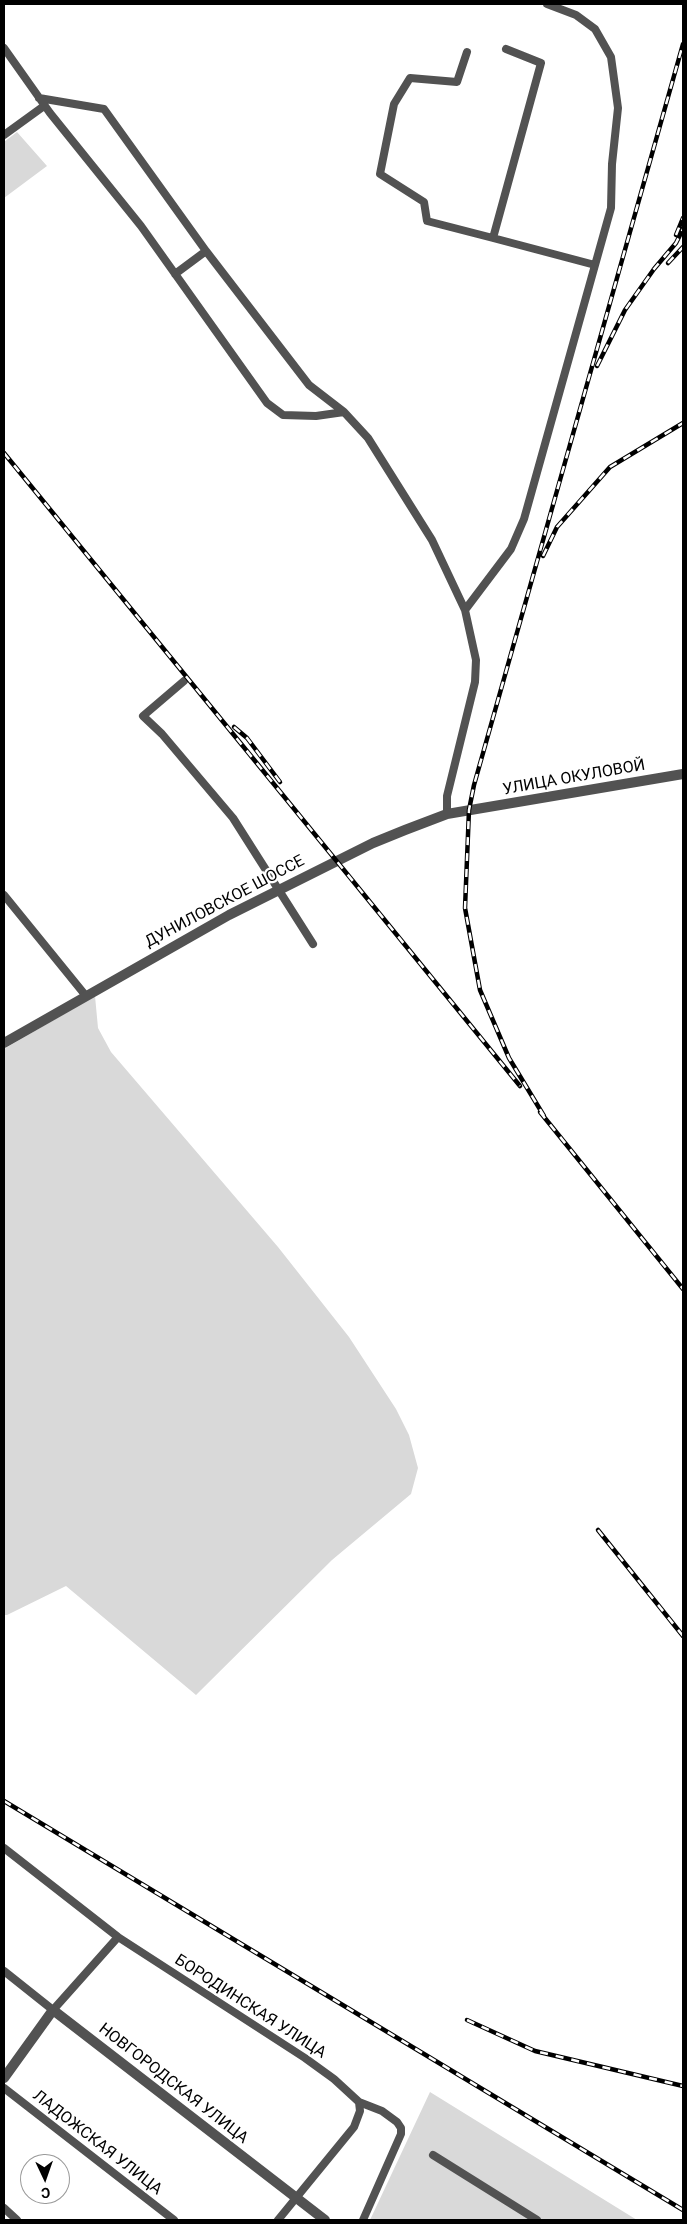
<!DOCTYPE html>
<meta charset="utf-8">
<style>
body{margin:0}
#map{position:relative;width:687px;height:2224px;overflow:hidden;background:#fff;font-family:Roboto,sans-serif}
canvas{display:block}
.frame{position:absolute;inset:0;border:5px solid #000;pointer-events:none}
.north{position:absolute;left:20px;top:2154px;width:50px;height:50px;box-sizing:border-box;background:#fff;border:1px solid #999;border-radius:50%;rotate:177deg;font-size:14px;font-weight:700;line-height:20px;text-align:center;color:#000}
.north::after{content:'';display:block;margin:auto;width:18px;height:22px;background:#000;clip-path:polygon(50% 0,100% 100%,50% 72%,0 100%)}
</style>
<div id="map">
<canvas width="687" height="2224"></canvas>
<div class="frame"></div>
<div class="north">С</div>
</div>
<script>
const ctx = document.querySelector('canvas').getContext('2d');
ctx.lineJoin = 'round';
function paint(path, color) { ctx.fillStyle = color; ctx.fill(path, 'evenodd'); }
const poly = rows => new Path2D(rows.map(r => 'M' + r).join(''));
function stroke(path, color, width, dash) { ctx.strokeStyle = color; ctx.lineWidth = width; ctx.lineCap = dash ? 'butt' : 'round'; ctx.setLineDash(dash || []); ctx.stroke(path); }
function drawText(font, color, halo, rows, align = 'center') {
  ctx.font = font + ' Roboto,sans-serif'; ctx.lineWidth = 4.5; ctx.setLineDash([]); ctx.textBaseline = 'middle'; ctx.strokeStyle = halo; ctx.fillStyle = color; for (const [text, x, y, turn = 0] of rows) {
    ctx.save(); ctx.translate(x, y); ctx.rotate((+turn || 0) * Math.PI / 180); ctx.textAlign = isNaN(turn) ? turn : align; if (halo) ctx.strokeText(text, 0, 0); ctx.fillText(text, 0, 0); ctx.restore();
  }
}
const green = poly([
 [17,132,47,166,4,198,4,142],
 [95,996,98,1028,111,1052,278,1247,349,1337,396,1409,409,1435,418,1468,411,1494,332,1560,196,1695,66,1586,7,1615,4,1615,4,1049],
 [430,2092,637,2220,370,2220]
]);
const minor = poly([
 [4,48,50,113,141,226,267,403,283,415,316,416,344,412,368,438,432,540,465,610],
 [506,49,541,63,493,238,595,265],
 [467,52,457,82,410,78,394,104,380,174,424,202,427,221,493,238],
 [39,98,104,109,206,251],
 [4,135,44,106],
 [175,274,206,251,309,385,344,412],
 [184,681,143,716,162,734,233,818,313,944],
 [447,814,447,796,475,682,476,660,465,610,511,549,524,519,611,208,612,164,618,108,611,57,595,29,576,15,547,4],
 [4,895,86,996],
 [4,1848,118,1937,305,2058,334,2079,359,2102,382,2111,397,2122,401,2128,401,2134,363,2220],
 [4,1971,53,2010,118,1937],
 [4,2088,174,2220],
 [433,2155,537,2220],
 [4,2208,17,2220],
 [278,2220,354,2127,360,2111,359,2102]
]);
const tertiary = poly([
 [4,1043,229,915,373,843,405,830,447,814,683,774],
 [4,2078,53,2010,325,2220]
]);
const rail = poly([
 [676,235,683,218],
 [668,263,683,247],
 [597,366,625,310,654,269,676,243,683,229],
 [4,453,520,1086],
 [543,556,557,527,610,467,683,423],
 [234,727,247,738,280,782],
 [540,1112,683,1289],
 [544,1116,509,1058,480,990,465,908,469,810,474,785,683,44],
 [598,1530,683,1636],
 [4,1801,683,2210],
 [467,2020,535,2051,683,2086]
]);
const streetNames = [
 ["УЛИЦА ОКУЛОВОЙ",574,778,-10],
 ["ДУНИЛОВСКОЕ ШОССЕ",225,902,-28],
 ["БОРОДИНСКАЯ УЛИЦА",250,2007,33],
 ["НОВГОРОДСКАЯ УЛИЦА",173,2084,38],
 ["ЛАДОЖСКАЯ УЛИЦА",97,2143,38]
];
paint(green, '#d9d9d9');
stroke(minor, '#525252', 8);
stroke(tertiary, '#525252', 10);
stroke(rail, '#000', 4.5);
stroke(rail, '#fff', 2.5, [8]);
drawText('16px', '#000', '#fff', streetNames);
</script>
